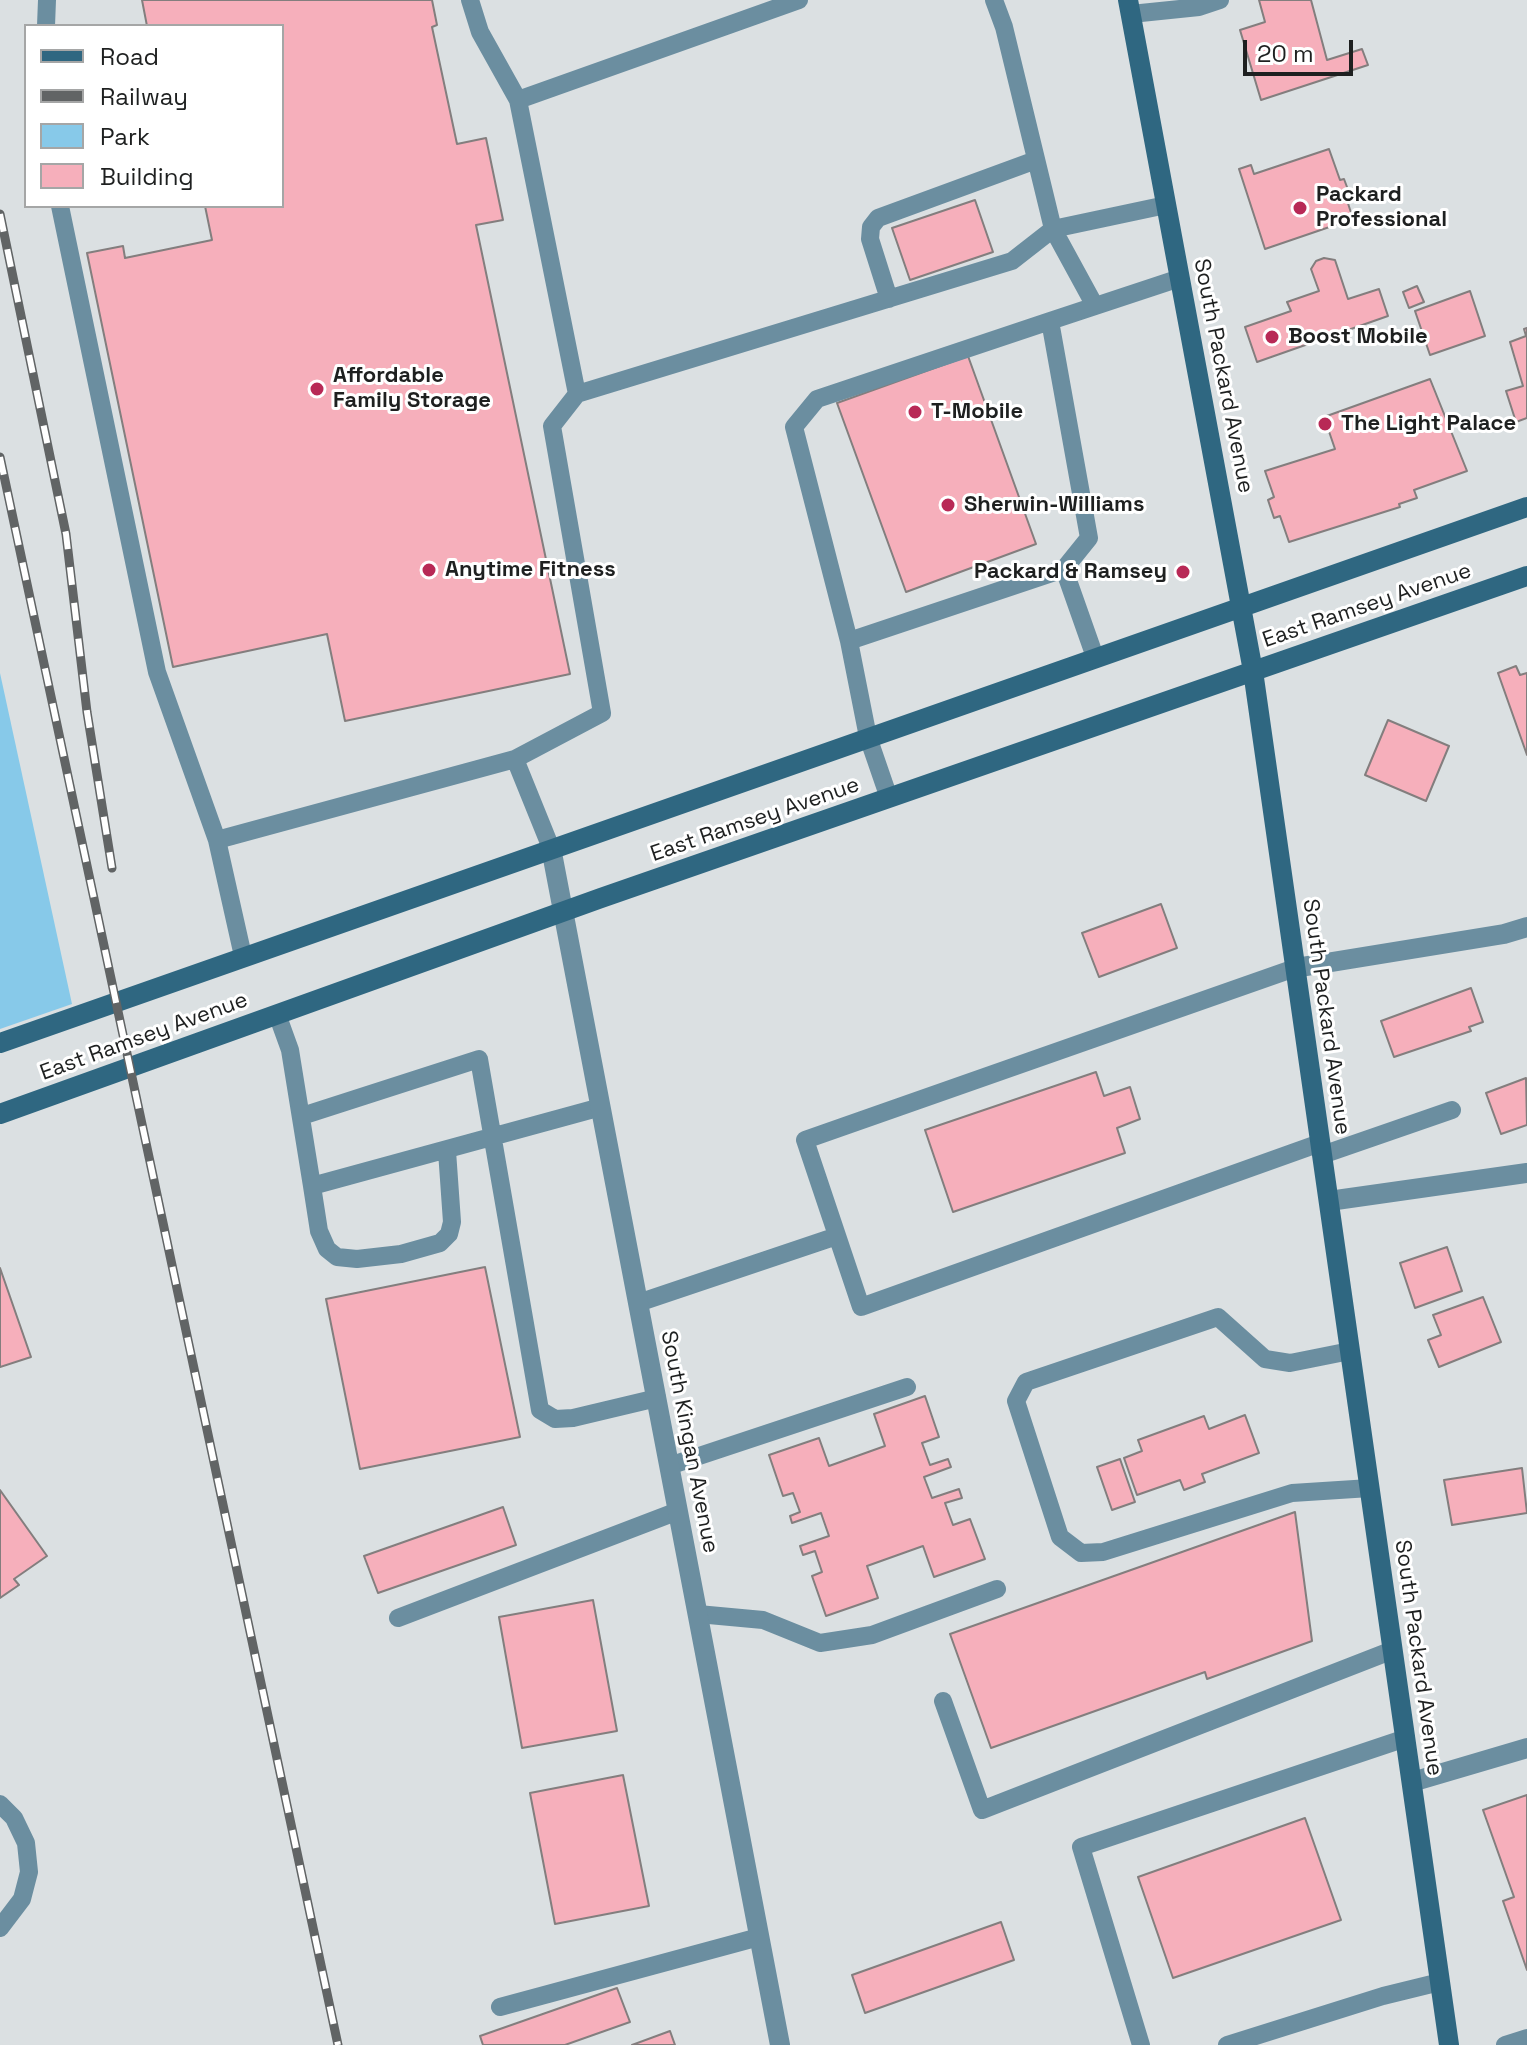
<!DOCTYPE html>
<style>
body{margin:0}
#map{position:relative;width:1527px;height:2045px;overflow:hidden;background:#dbe0e2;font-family:"Space Grotesk",sans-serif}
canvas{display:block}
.legend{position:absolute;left:24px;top:24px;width:260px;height:184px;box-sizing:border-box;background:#fff;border:2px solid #a5a6a6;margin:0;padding:10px 14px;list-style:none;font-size:24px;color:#1e2020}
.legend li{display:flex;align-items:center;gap:16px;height:40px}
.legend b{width:40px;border:2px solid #a5a6a6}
.scale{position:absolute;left:1243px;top:40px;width:110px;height:36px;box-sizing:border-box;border:4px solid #1e2020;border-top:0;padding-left:10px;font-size:24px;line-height:28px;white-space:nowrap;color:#1e2020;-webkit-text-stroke:6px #fff;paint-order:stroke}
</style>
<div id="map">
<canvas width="1527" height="2045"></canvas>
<ul class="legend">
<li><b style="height:10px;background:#2f6781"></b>Road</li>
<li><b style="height:10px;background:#616465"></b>Railway</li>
<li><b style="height:22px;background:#87c9e9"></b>Park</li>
<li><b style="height:22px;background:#f6afbb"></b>Building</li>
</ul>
<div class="scale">20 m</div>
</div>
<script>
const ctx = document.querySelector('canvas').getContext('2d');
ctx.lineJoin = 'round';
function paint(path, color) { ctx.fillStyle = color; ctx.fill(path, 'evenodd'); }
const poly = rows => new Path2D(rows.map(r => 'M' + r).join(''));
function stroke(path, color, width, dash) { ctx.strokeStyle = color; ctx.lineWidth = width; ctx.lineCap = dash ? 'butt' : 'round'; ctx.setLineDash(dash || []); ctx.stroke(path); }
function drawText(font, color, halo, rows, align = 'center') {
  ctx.font = font + ' "Space Grotesk",sans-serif'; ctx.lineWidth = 6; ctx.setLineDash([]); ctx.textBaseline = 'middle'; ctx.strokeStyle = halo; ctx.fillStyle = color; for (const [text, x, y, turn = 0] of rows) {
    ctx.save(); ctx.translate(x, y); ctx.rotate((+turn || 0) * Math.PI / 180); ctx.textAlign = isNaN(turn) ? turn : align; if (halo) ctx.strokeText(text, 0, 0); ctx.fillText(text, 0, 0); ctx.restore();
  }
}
const green = poly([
 [0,673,72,1004,0,1029]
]);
const building = poly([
 [142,0,432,0,437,25,432,27,457,144,486,138,503,220,476,225,570,674,345,721,327,634,173,667,87,253,123,246,125,258,212,240,205,206,282,206,282,26,147,26,142,0],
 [1259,0,1311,0,1327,60,1362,49,1368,65,1261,100,1240,30,1265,22,1259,0],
 [1329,149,1340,180,1344,179,1350,195,1346,197,1353,219,1265,249,1239,169,1251,165,1254,174,1329,149],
 [975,200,993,252,910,280,892,228,975,200],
 [1324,258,1335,260,1348,299,1379,289,1388,316,1257,362,1245,327,1291,311,1287,302,1319,291,1311,269,1316,261,1324,258],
 [1417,286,1424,302,1409,308,1403,292,1417,286],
 [1470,291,1485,336,1430,355,1415,311,1470,291],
 [1527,328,1527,418,1516,422,1506,391,1523,386,1510,342,1526,336,1524,329,1527,328],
 [968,356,1036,544,906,592,837,403,968,356],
 [1430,379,1467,471,1414,490,1417,498,1399,504,1400,507,1289,542,1280,516,1274,518,1268,500,1274,497,1265,471,1335,449,1324,417,1430,379],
 [1516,666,1520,675,1527,673,1527,755,1498,673,1516,666],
 [1388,720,1449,746,1426,801,1365,775,1388,720],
 [1161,904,1177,948,1099,977,1082,933,1161,904],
 [1471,988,1483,1022,1469,1027,1471,1031,1394,1057,1381,1021,1471,988],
 [1096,1072,1104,1096,1130,1087,1140,1119,1117,1128,1125,1153,953,1212,925,1130,1096,1072],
 [1526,1078,1527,1125,1501,1134,1486,1093,1526,1078],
 [1447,1247,1462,1291,1415,1308,1400,1263,1447,1247],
 [485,1267,520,1437,360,1469,326,1299,485,1267],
 [0,1268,31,1357,0,1367,0,1268],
 [1483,1297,1501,1342,1439,1367,1428,1340,1441,1335,1433,1315,1483,1297],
 [925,1396,939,1437,922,1443,930,1465,948,1459,951,1467,924,1477,932,1498,959,1489,962,1498,945,1503,953,1525,970,1519,985,1559,934,1577,923,1546,867,1566,878,1598,826,1616,812,1576,822,1572,815,1551,803,1555,800,1546,829,1536,821,1513,792,1523,790,1516,800,1512,793,1493,783,1496,769,1455,819,1438,829,1466,885,1446,874,1414,925,1396],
 [1245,1415,1259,1453,1202,1474,1205,1482,1184,1490,1180,1480,1137,1495,1124,1458,1142,1451,1138,1440,1204,1416,1209,1429,1245,1415],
 [1120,1459,1135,1502,1112,1510,1097,1467,1120,1459],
 [1522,1468,1527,1513,1452,1525,1444,1480,1522,1468],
 [0,1490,47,1556,14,1579,19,1585,0,1598,0,1490],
 [503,1507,516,1545,378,1593,364,1556,503,1507],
 [1295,1512,1312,1641,1207,1679,1205,1672,991,1748,950,1634,1295,1512],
 [593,1600,617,1731,522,1748,499,1617,593,1600],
 [623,1775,649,1906,555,1924,530,1793,623,1775],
 [1527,1795,1527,1970,1503,1901,1514,1897,1483,1810,1527,1795],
 [1305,1818,1341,1920,1173,1978,1138,1877,1305,1818],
 [1001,1922,1014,1960,865,2013,852,1975,1001,1922],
 [617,1988,630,2022,565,2045,483,2045,480,2036,617,1988],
 [670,2031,675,2045,632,2045,670,2031]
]);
const lane = poly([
 [470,0,480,32,518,100,577,394,552,426,602,713,515,759,551,848],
 [994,0,1004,27,1053,229,1095,306],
 [1131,14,1199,7,1220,0],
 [46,26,47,0],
 [518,100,799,0],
 [60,206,157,672,217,840,243,956],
 [889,299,870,239,871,227,878,218,1036,160],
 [577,394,1012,261,1053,229,1166,205],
 [1064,569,1095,657],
 [849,641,794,427,817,399,1050,321],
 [889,798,868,737,849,641,1064,569,1089,538,1050,321,1180,278],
 [217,840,515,759],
 [1295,968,805,1140,861,1307,1320,1143],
 [277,1014,290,1050,312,1186,601,1107],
 [302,1116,479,1059,540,1410,555,1419,573,1418,657,1398],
 [1322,1155,1452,1110],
 [312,1186,319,1231,327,1249,337,1257,357,1259,401,1254,440,1243,449,1234,452,1222,447,1151],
 [638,1303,837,1236],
 [1350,1351,1290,1363,1265,1359,1218,1317,1026,1382,1016,1401,1060,1537,1081,1553,1103,1552,1292,1493,1370,1488],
 [669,1466,907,1387],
 [698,1614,763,1620,820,1643,872,1635,997,1589],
 [398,1618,678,1511],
 [943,1701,982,1810,1393,1650],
 [0,1804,14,1818,26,1843,29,1872,22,1899,0,1928],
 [500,2007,759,1937],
 [1141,2045,1081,1847,1406,1738],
 [1227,2045,1383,1996,1440,1982],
 [1505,2045,1527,2038]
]);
const street = poly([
 [551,848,780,2045],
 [1295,968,1504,934,1527,927],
 [1329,1201,1527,1173],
 [1412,1782,1527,1748]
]);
const secondary = poly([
 [1128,0,1253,671,1449,2045],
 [0,1043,1527,507],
 [0,1114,601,898,1527,576]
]);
const rail = poly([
 [0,214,66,534,87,712,112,868],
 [0,457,338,2045]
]);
const markers = [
 [1300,208,8,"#b82956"],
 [1272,337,8,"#b82956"],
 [317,389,8,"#b82956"],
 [915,412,8,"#b82956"],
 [1325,424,8,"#b82956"],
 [948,505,8,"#b82956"],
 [429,570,8,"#b82956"],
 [1183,572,8,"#b82956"]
];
const poiNames = [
 ["Packard",1316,195],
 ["Professional",1316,220],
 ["Boost Mobile",1288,337],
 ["Affordable",333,376],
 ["Family Storage",333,401],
 ["T-Mobile",931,412],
 ["The Light Palace",1341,424],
 ["Sherwin-Williams",964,505],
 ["Anytime Fitness",445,570],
 ["Packard & Ramsey",1167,572,"right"]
];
const streetNames = [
 ["South Packard Avenue",1223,376,79],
 ["East Ramsey Avenue",1367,606,-19],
 ["East Ramsey Avenue",755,820,-19],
 ["South Packard Avenue",1326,1017,82],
 ["East Ramsey Avenue",144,1037,-20],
 ["South Kingan Avenue",689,1442,79],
 ["South Packard Avenue",1418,1658,82]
];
paint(green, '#87c9e9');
paint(building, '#f6afbb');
stroke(building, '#837e7e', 2);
stroke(lane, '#6b8ea0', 18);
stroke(street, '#6b8ea0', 20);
stroke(secondary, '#2f6781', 20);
stroke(rail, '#616465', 9);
stroke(rail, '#fff', 6, [18]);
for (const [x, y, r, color] of markers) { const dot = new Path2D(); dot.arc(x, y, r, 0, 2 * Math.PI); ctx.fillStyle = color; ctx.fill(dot); stroke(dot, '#fff', 3); }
drawText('bold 22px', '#1e2020', '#fff', poiNames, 'left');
drawText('22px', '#1e2020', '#fff', streetNames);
</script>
